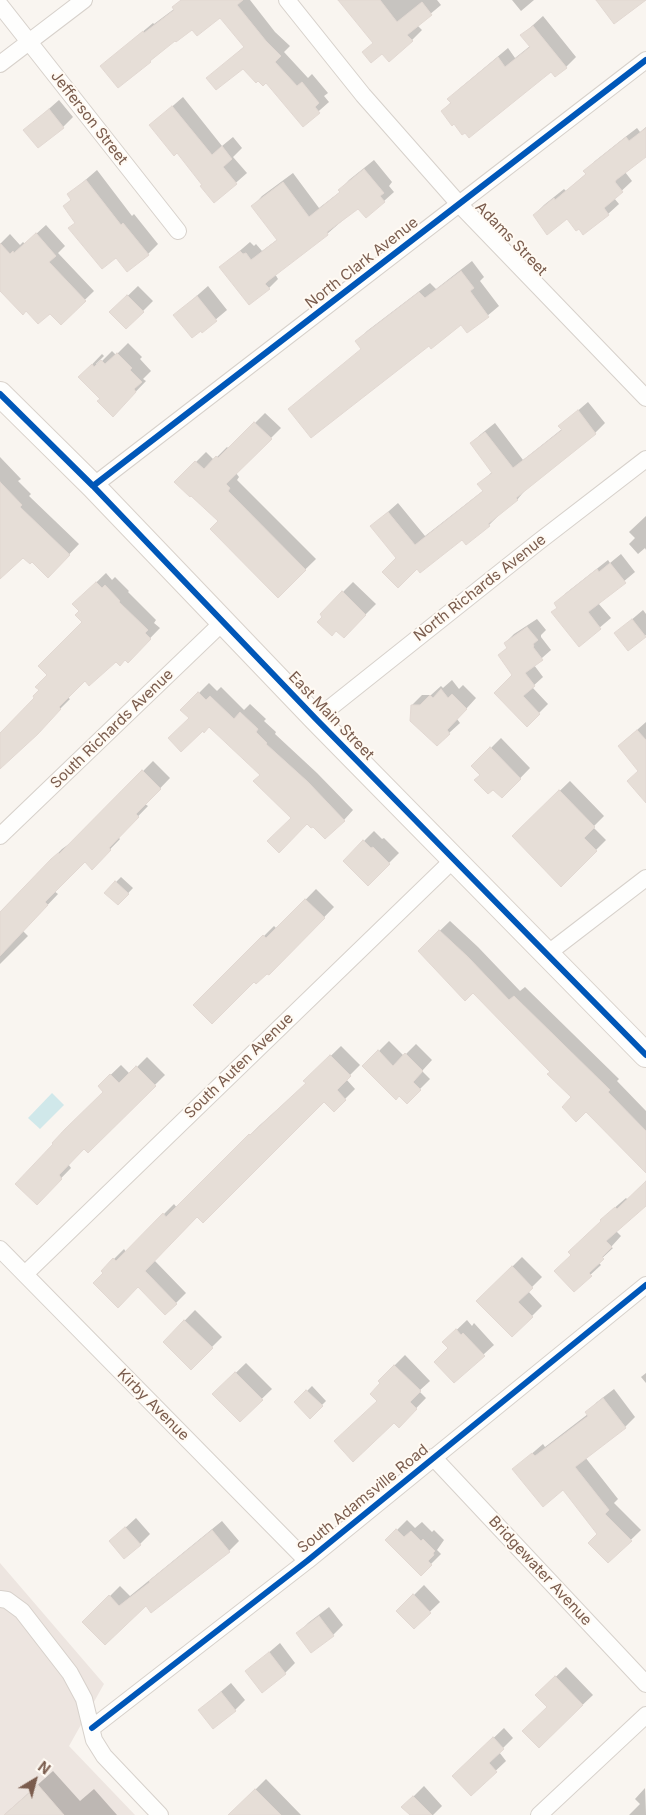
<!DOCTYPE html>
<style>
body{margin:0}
#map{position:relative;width:646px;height:1815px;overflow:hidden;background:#f9f5f0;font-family:Inter,sans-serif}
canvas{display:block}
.north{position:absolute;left:10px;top:1755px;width:50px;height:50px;-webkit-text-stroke:4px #fffaf3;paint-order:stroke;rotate:37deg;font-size:14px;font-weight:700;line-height:20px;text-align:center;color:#7a5c4d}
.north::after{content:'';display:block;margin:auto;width:18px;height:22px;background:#7a5c4d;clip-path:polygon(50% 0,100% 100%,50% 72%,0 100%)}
</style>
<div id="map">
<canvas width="646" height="1815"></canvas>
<div class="north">N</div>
</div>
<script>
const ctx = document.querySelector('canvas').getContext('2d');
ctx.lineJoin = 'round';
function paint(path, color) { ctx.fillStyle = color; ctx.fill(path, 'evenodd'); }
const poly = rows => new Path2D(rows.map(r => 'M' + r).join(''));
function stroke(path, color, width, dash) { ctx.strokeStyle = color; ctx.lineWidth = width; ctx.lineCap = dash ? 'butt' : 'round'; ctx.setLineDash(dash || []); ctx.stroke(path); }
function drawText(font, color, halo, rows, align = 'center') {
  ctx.font = font + ' Inter,sans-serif'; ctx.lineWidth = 4; ctx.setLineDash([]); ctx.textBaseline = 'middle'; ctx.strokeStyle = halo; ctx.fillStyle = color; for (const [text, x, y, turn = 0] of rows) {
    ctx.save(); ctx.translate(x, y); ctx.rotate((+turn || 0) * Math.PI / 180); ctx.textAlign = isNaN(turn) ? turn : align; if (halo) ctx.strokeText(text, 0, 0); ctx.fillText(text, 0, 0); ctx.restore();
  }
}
const industrial = poly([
 [0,1563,104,1684,69,1746,135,1815,0,1815]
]);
const water = poly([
 [52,1093,64,1105,40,1129,28,1118]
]);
const shadow = poly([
 [181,0,250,0,275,32,290,46,284,52,308,78,312,74,328,93,324,96,329,102,303,125,266,81,243,67,208,78,245,46,220,16,193,28,175,39,150,61,102,66,153,23,154,24,174,9,173,8],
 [340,0,437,0,441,5,417,25,422,30,412,40],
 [512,0,534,0,521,11],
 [543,16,576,57,566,67,551,71,443,111,451,102,449,99,459,89,508,48,515,58,530,46,522,35],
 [183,97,222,146,233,137,242,148,233,157,247,173,214,202,204,184,177,152,151,125],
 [59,100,73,117,63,127,25,130],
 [646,127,646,156,625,172,632,181,614,198,619,204,608,214,584,233,567,217,534,215,544,205,564,189,566,191,587,173,585,171,595,161,624,138,637,128,640,132],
 [374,160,392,182,389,186,394,192,384,201,358,207,327,234,275,274,278,279,269,288,221,267,250,242,254,246,256,244,262,251,278,239,253,206,262,196,293,173,319,208,341,191,340,190,349,180],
 [97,170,132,216,134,214,158,244,148,254,116,257,76,222,64,206,72,199,68,195],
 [46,225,65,246,58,253,94,291,61,323,50,312,26,310,0,289,0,244,10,234,20,245,23,242,25,244],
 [472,261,484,277,480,281,499,306,468,332,461,324,429,345,357,341,367,331,430,283,436,289],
 [138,286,153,301,126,328,111,312],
 [208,286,227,310,202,331,175,315],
 [128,343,142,357,140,359,151,371,143,379,146,381,123,405,101,399,80,377,102,354,104,356,96,364,98,365,112,351,116,355],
 [588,402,605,423,595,433,526,489,517,500,497,515,498,516,489,525,462,538,417,567,397,558,372,526,398,503,425,536,484,490,479,484,493,471,471,443,481,434,495,423,523,460,562,429,560,426],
 [265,413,281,428,236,473,239,477,237,480,316,559,278,596,219,521,176,482,206,452,214,460,227,447,229,449],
 [0,457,21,479,18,481,31,494,29,496,79,544,58,566,32,561,23,556,0,577],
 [646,516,646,550,645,548,638,554,629,544,635,538,629,532],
 [621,554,635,572,598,603,611,618,579,645,556,603,566,593,608,560,610,563],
 [106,573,112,580,115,577,129,591,128,592,156,620,154,623,160,628,128,661,125,658,116,661,85,679,67,697,70,699,47,722,0,768,0,733,36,698,48,675,84,622,81,611,74,604],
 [353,582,376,604,344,636,321,614],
 [643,610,646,614,646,635,629,649,616,633],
 [537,619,546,630,541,635,541,637,551,650,534,665,543,677,532,687,548,704,527,725,514,675,499,655,508,647,505,643,514,634],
 [452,680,459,689,463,685,476,698,457,719,460,723,437,744,412,705,422,695,431,695,441,686,443,688],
 [209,683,217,691,221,687,244,710,250,704,266,719,264,721,276,732,275,734,317,773,353,810,344,820,313,825,293,818,261,775,209,726,191,718,182,710],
 [646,722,646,801,640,770,619,746],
 [501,738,530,768,502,797,473,766],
 [153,761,170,778,145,804,148,806,118,837,120,839,92,868,85,861,54,891,58,894,23,931,28,936,0,964,0,912,62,849,69,844,70,845],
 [570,781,604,816,593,827,606,840,561,885,513,836],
 [374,831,382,839,384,838,399,853,368,884,344,861],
 [121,877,133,888,118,904,106,892],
 [316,889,334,907,269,974,267,972,254,981,195,1005,274,926,277,929],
 [450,921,478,947,520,991,525,987,619,1079,617,1081,646,1111,646,1171,473,991,419,951],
 [389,1041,404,1056,416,1044,432,1060,422,1071,430,1079,407,1102,364,1066],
 [341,1046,360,1065,346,1079,355,1089,334,1110,324,1100,198,1216,154,1260,186,1293,165,1314,138,1286,103,1270,124,1249,126,1252,174,1204,177,1208,260,1125,307,1083,305,1081],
 [147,1057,165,1075,88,1151,84,1148,68,1164,71,1168,37,1203,105,1092,99,1086,121,1065,130,1074],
 [646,1182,646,1204,616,1231,621,1236,611,1247,613,1248,598,1262,601,1265,574,1290,572,1255,612,1210,626,1198,628,1200],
 [522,1257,542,1277,528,1291,542,1306,512,1336,478,1301],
 [195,1310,222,1337,191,1368,164,1342],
 [467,1320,472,1326,474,1323,494,1345,454,1381,449,1348,444,1342],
 [405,1355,430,1381,419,1391,426,1398,399,1426,378,1400,382,1383,379,1381],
 [246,1363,272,1389,240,1420,214,1394],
 [646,1373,646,1383,641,1377],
 [312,1386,326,1401,310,1417,296,1402],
 [614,1389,635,1417,625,1427,585,1457,618,1499,614,1503,641,1530,608,1562,599,1534,563,1489,514,1469,543,1444,545,1447,588,1414,587,1412,597,1402],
 [136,1518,150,1534,140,1544,111,1541],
 [407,1520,415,1528,422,1522,432,1532,434,1530,444,1540,437,1550,441,1554,421,1574,387,1540],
 [222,1521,239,1541,229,1551,146,1604,84,1622,120,1586,130,1596],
 [424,1585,440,1602,414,1627,398,1611],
 [329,1607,343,1625,333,1635,298,1633,308,1623],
 [280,1643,295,1663,285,1673,246,1672],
 [566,1667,593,1695,539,1746,549,1707,537,1695],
 [231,1683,245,1700,235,1710,199,1710],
 [504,1728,513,1738,499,1752,506,1761,471,1794,454,1776],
 [53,1771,80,1801,94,1789,117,1815,4,1815],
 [266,1779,301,1815,243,1815,237,1808],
 [424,1786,442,1806,433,1815,411,1815,403,1807],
 [645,1788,646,1815,629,1815,640,1804,635,1799]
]);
const building = poly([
 [181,0,243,0,237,5,266,41,281,56,275,62,297,86,302,82,319,103,315,107,320,113,303,127,266,83,263,86,258,81,256,83,243,69,216,90,206,78,244,47,220,18,197,36,192,30,176,42,175,41,150,61,151,62,118,88,100,66,143,31,144,33,174,10,172,7,181,0],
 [338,0,380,0,397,22,422,2,432,15,407,35,413,41,389,62,382,54,371,63,362,52,373,43,338,0],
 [596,0,646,0,614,24,596,0],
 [533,26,567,68,555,77,551,72,469,138,465,133,462,135,454,124,452,126,441,111,451,103,447,99,498,57,505,67,530,47,520,35,533,26],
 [172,106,212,155,222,146,232,159,223,167,237,184,214,203,200,186,202,185,177,153,174,156,149,125,172,106],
 [49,109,64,128,38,148,23,130,49,109],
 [646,128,646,157,616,180,615,182,623,192,604,208,609,215,583,235,579,229,576,231,567,219,547,235,533,215,554,198,555,200,586,174,583,171,626,137,629,141,646,128],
 [364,169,384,193,380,196,385,202,366,218,358,209,327,232,328,235,268,281,265,284,270,289,249,305,219,267,240,251,243,254,246,253,251,260,277,240,251,206,283,182,309,217,340,192,338,190,364,169],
 [86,180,121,225,123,223,149,255,127,272,116,258,102,269,68,228,75,223,63,206,71,200,67,194,86,180],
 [36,233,56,256,49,262,86,301,61,325,50,314,38,324,26,311,23,315,0,291,0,243,10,254,13,251,14,253,36,233],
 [461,271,474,288,470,291,489,317,467,333,461,325,431,349,429,346,311,438,288,409,361,349,355,341,419,292,425,298,461,271],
 [127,295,144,312,126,329,109,312,127,295],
 [197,296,217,321,202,333,201,331,192,338,173,315,197,296],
 [117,353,132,368,130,370,142,382,134,389,136,392,113,417,97,401,100,399,78,377,92,364,94,367,101,360,105,364,117,353],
 [578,410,596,434,516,498,518,500,488,524,490,526,466,545,462,540,420,573,417,569,398,588,382,572,396,558,370,526,388,512,415,545,483,491,477,484,492,473,470,443,485,432,513,468,562,430,558,426,578,410],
 [254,422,272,439,226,484,230,488,228,491,306,570,278,598,210,529,218,521,191,496,190,497,174,482,195,461,204,469,216,456,218,458,254,422],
 [0,482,22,505,20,507,70,555,48,578,32,562,30,564,23,558,0,579,0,482],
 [610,563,626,583,588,612,601,629,579,647,551,612,557,608,554,603,597,569,599,572,610,563],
 [96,582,102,588,105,585,120,601,119,602,148,630,145,633,151,639,128,663,125,660,120,666,116,662,89,686,85,681,59,707,61,709,38,734,0,769,0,733,34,698,33,696,39,690,35,687,47,675,38,666,82,622,75,615,79,611,72,604,96,582],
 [342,591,366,615,344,638,336,631,332,636,317,622,322,617,320,614,342,591],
 [632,619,646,637,628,651,614,633,632,619],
 [527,627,538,640,533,644,534,646,533,647,543,660,525,673,535,686,523,696,540,714,527,727,494,693,512,675,498,655,507,648,504,643,527,627],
 [441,689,448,698,452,694,467,709,447,730,450,734,437,746,410,721,411,705,420,705,430,695,433,698,441,689],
 [198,692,206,700,210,696,234,719,240,712,258,729,256,732,267,743,266,744,308,782,345,821,325,839,313,827,311,828,307,824,279,853,267,841,291,818,253,781,260,775,209,727,204,733,203,731,181,752,168,738,189,718,180,710,198,692],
 [637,730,646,740,646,803,627,781,638,771,618,746,637,730],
 [490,747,521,779,502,798,493,790,488,794,474,780,480,775,471,766,490,747],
 [142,770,161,789,136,814,139,817,109,848,111,850,92,870,85,862,45,902,48,905,0,956,0,912,51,859,58,853,59,854,142,770],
 [559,790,595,827,584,838,597,851,561,887,512,836,559,790],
 [363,840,371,848,373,847,390,864,368,886,343,861,363,840],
 [115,881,129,894,118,905,104,893,115,881],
 [305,899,325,918,269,975,267,974,256,984,254,982,212,1024,193,1005,263,935,266,938,305,899],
 [439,930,468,957,509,1000,514,996,610,1090,608,1092,646,1131,646,1173,586,1112,576,1122,562,1107,571,1097,547,1074,550,1072,473,993,465,1001,418,951,439,930],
 [378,1050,393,1066,405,1053,423,1071,413,1082,421,1090,407,1104,399,1096,396,1100,362,1066,378,1050],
 [330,1055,351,1076,337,1090,346,1100,334,1112,324,1102,203,1223,197,1217,145,1271,177,1304,165,1315,138,1287,118,1308,93,1283,103,1273,101,1271,113,1258,116,1261,163,1213,166,1217,249,1134,250,1135,306,1083,303,1081,330,1055],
 [136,1066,156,1086,88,1153,84,1149,59,1175,62,1179,37,1205,15,1184,53,1144,52,1143,65,1129,103,1092,98,1086,110,1074,119,1083,136,1066],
 [646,1181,646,1206,606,1241,612,1247,602,1257,604,1259,589,1273,592,1276,574,1292,554,1271,571,1255,568,1252,601,1221,600,1220,615,1207,617,1209,646,1181],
 [512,1266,533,1288,518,1302,533,1317,512,1337,476,1301,512,1266],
 [184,1320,213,1348,191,1370,163,1342,184,1320],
 [456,1329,461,1335,463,1333,485,1356,454,1383,434,1362,448,1348,442,1342,456,1329],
 [394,1365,421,1391,410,1402,417,1409,399,1428,394,1423,353,1462,334,1441,377,1401,370,1394,380,1383,378,1381,394,1365],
 [235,1372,263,1400,240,1422,212,1394,235,1372],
 [306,1390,323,1406,310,1419,294,1402,306,1390],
 [603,1398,626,1428,575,1467,609,1510,605,1514,632,1541,608,1563,588,1543,597,1534,563,1490,543,1507,512,1469,532,1453,535,1456,588,1416,585,1412,603,1398],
 [125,1527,141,1545,124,1559,109,1541,125,1527],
 [396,1529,404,1537,411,1531,421,1541,423,1539,435,1551,433,1553,434,1555,428,1561,432,1565,421,1576,385,1540,396,1529],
 [212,1530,230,1552,151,1613,146,1606,105,1645,82,1622,109,1595,119,1606,150,1582,149,1581,212,1530],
 [413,1594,431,1613,414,1629,396,1611,413,1594],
 [319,1616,334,1636,311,1653,296,1633,319,1616],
 [269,1652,286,1674,262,1693,245,1671,269,1652],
 [555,1676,583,1705,539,1748,522,1731,547,1707,535,1695,555,1676],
 [221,1692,236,1711,213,1729,198,1710,221,1692],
 [493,1737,504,1749,489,1763,497,1772,471,1796,452,1776,493,1737],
 [38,1785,64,1815,4,1815,38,1785],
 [255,1789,281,1815,228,1815,255,1789],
 [413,1796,432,1815,410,1815,401,1807,413,1796]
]);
const street = poly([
 [287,0,363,95,459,204,646,398],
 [0,5,178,231],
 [0,64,84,0],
 [93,486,646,60],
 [316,719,537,543,646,459],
 [0,836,223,622],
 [547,954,646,878],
 [0,1249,307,1561],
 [25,1274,454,859],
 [433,1457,646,1684],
 [0,1599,7,1600,22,1611,70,1673,84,1699,94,1740,104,1756,160,1815],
 [92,1728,307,1561,646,1285],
 [539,1815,646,1715]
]);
const secondary = poly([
 [0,394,93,486,316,719,646,1055]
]);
const cycleway = poly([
 [0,394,93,486,316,719,646,1055],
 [93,486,646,60],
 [92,1728,307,1561,646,1285]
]);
const streetNames = [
 ["Jefferson Street",89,118,52],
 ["Adams Street",511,239,46],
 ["North Clark Avenue",362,263,-38],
 ["North Richards Avenue",480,588,-38],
 ["East Main Street",331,716,46],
 ["South Richards Avenue",112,729,-44],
 ["South Auten Avenue",239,1066,-44],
 ["Kirby Avenue",153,1405,45],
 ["South Adamsville Road",363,1499,-39],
 ["Bridgewater Avenue",540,1571,47]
];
paint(industrial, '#ede5e0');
paint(water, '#d0e8ea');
paint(shadow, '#0003');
paint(building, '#e6ded7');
stroke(building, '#e2d8d2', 1);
stroke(street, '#d7d1cb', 18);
stroke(secondary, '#d9d2cb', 26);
stroke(street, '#fefefd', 16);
stroke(secondary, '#fefefd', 24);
stroke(cycleway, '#0057b8', 6);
drawText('15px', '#7a5c4d', '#fffaf3', streetNames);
</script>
